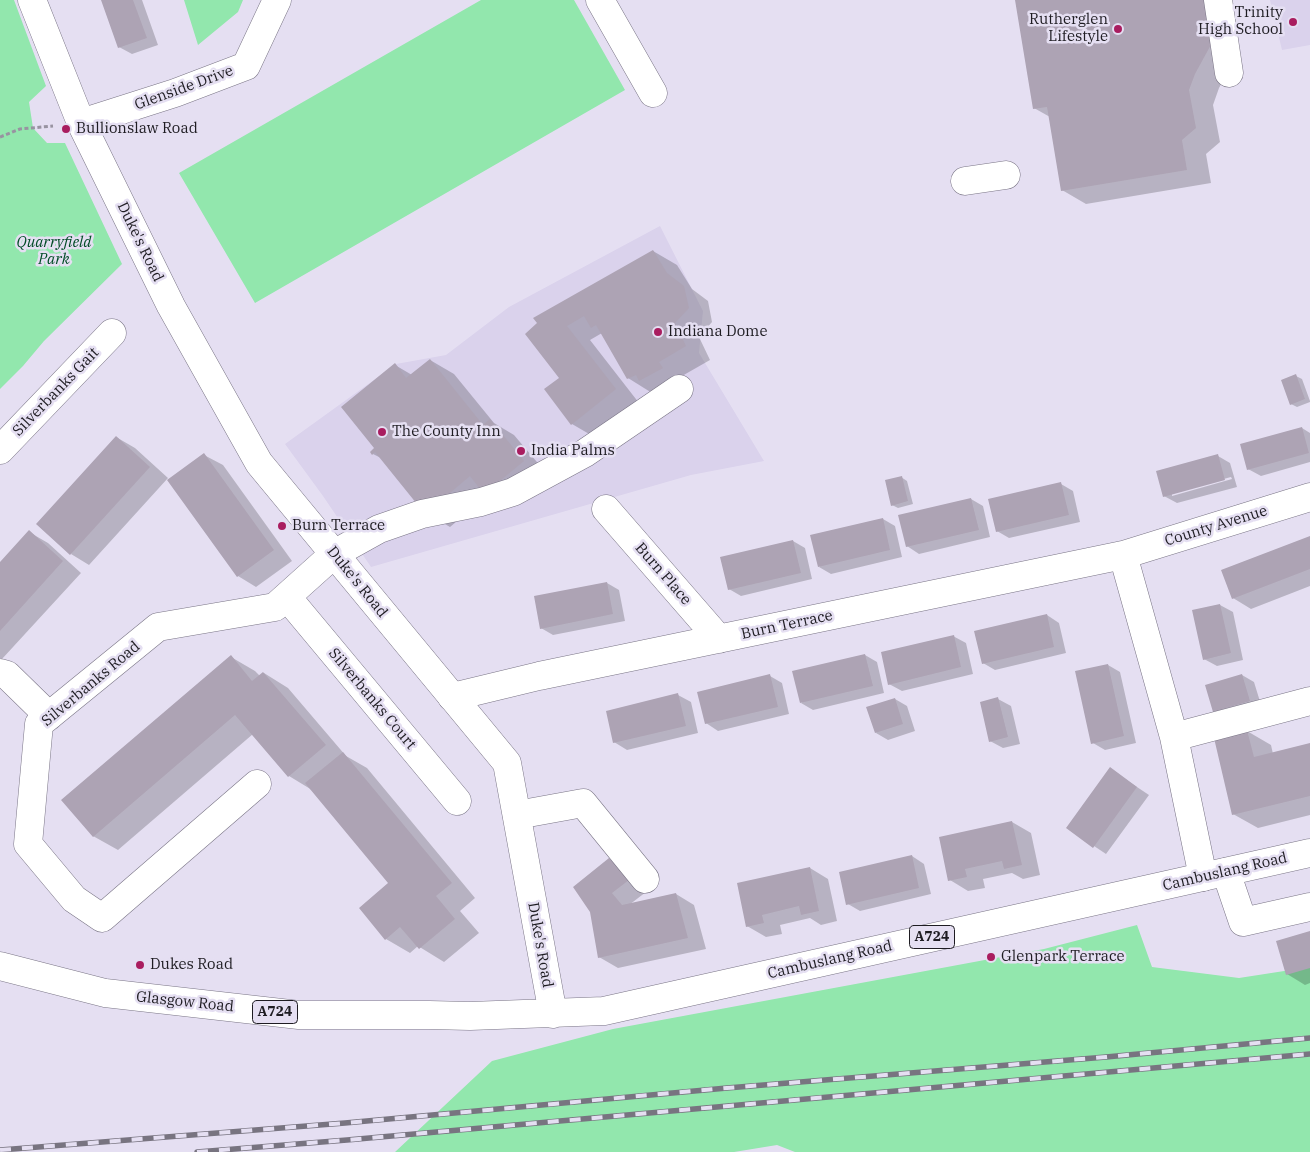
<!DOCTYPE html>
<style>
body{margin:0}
canvas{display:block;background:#e5dff2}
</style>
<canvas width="1310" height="1152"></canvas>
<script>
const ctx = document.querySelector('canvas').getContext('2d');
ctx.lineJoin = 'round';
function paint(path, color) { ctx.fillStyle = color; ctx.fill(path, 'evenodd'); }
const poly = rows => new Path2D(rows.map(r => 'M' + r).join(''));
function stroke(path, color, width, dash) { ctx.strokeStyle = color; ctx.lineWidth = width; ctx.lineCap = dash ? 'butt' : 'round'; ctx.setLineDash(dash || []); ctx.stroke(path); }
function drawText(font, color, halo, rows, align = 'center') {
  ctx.font = font + ' "IBM Plex Serif",serif'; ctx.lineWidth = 5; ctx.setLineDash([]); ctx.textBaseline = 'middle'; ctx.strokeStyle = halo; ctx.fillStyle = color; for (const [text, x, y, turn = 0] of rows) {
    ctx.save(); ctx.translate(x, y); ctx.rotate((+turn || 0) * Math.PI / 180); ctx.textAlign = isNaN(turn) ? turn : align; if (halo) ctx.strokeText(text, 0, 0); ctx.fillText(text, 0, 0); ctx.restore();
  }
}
const built = poly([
 [1270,0,1310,0,1310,45,1282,50],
 [660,226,703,311,699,353,764,461,691,475,371,567,323,496,285,444,396,364,446,355,509,307]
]);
const green = poly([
 [0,0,14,0,46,86,29,102,33,128,47,143,65,143,122,264,44,341,23,366,0,389],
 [184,0,243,0,238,12,198,45],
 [481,0,574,0,625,90,255,303,179,173],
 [1137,925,1152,967,1239,978,1310,967,1310,1152,795,1152,777,1145,734,1152,395,1152,492,1061,613,1029,1044,949]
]);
const shadow = poly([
 [102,0,142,0,158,45,132,54,119,47],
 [1016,0,1228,0,1237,55,1219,88,1213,105,1220,142,1206,154,1211,183,1086,204,1062,190,1050,117,1034,108],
 [653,251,677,265,692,289,708,301,712,322,699,337,710,360,682,376,686,382,652,393,628,378,602,333,590,340,639,403,596,438,572,424,561,378,526,334],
 [430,360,454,374,494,423,514,435,548,475,488,495,450,527,426,513,381,458,373,454,395,365,412,375],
 [1296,376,1302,379,1310,401,1310,402,1297,407,1291,404],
 [1302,428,1310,433,1310,462,1261,476,1248,469],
 [116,437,135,448,168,478,89,565,71,554],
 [204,455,223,465,292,561,256,587,238,576],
 [1218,456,1230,463,1237,487,1177,503,1164,496],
 [1231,477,1232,479,1172,496,1172,493],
 [901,477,907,481,913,504,898,508,892,505],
 [1061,484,1073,491,1080,522,1009,538,997,531],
 [971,499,983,506,990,537,919,554,907,546],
 [883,519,895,526,902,557,831,574,819,567],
 [29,532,48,543,81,573,2,659,0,658,0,564],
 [1310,537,1310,586,1251,609,1233,598],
 [793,541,805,548,812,579,741,596,729,589],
 [607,583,619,590,625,621,553,635,541,628],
 [1220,605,1233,612,1243,660,1217,666,1204,659],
 [1047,615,1059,623,1066,653,995,670,983,663],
 [953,636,966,643,973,674,902,691,889,684],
 [865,655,877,662,884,693,813,710,801,703],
 [231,657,255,671,260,676,264,673,288,688,346,756,367,768,475,898,460,911,479,933,444,962,418,946,410,953,386,939,390,884,312,790,289,776,253,734,118,850,93,836],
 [1108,665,1120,672,1136,743,1105,750,1093,743],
 [1242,675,1254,682,1262,708,1227,718,1214,711],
 [770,676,782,683,789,714,718,731,706,723],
 [678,695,691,702,698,733,627,750,614,742],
 [895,699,907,706,915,731,888,740,876,733],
 [998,699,1011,706,1020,744,1003,748,990,741],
 [1247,731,1271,745,1273,754,1310,745,1310,815,1258,828,1233,814],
 [1110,769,1149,795,1106,854,1094,846],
 [1012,822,1031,833,1040,875,1023,879,1012,873,983,879,985,888,968,891,950,880],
 [912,856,924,864,931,894,860,911,848,904],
 [610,860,628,871,646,892,629,905,676,894,694,905,706,949,618,968,599,957],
 [810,868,828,879,837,921,821,925,810,918,780,925,782,934,766,937,747,926],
 [1310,932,1310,983,1305,985,1287,974]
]);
const building = poly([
 [101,0,133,0,147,38,118,48],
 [1015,0,1206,0,1213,41,1195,74,1189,90,1196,128,1182,140,1187,170,1061,191,1047,107,1033,109],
 [653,250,667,273,684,286,689,308,675,323,686,346,659,362,663,368,639,381,636,375,627,379,596,325,591,328,584,316,567,326,616,389,571,425,544,389,559,378,525,334,537,323,533,318],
 [430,359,483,425,490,419,524,461,484,494,470,476,425,514,375,452,372,455,370,452,374,448,341,407,395,363,406,378],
 [1296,374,1305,399,1290,405,1281,380],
 [1302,427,1309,453,1247,470,1240,444],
 [116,436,150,467,70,555,36,524],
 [204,453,274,550,237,577,167,480],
 [1218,454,1225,480,1163,497,1156,471],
 [902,476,908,501,891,506,885,480],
 [1061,482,1069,515,996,532,988,499],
 [971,498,979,530,906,547,898,515],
 [883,518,890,550,818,567,810,535],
 [29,530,63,561,0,631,0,562],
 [1310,536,1310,569,1232,599,1221,570],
 [793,540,801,573,728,590,720,557],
 [607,582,613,614,540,629,534,596],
 [1220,604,1231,653,1203,660,1192,610],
 [1047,614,1054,647,982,664,974,631],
 [954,635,961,667,888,685,881,652],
 [865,654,873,686,800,703,792,671],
 [231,655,252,681,263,672,326,745,288,777,235,715,93,837,61,800],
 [1108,664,1124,736,1091,744,1075,671],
 [770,674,778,707,705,724,697,692],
 [1242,674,1250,701,1213,712,1205,685],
 [678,693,686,726,613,743,606,711],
 [998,697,1008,737,989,742,980,702],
 [895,698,903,724,875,733,866,707],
 [1247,730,1254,757,1310,743,1310,796,1232,815,1214,738],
 [343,752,452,883,436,896,455,919,419,949,400,927,385,940,359,908,388,883,305,783],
 [1110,767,1137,787,1093,848,1066,828],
 [1012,821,1022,865,1004,869,1002,861,965,869,967,877,948,881,939,837],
 [912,855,919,888,846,905,839,872],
 [609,858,629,880,612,893,622,905,676,893,688,938,598,958,590,912,573,887],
 [810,867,819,911,801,915,799,906,762,915,764,923,746,927,737,883],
 [1310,931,1310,968,1286,975,1276,941]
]);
const path = poly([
 [0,137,20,129,53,126]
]);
const minor = poly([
 [600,0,653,93],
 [1218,0,1229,73],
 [81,123,175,93,246,66,277,0],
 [965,181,1006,175],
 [0,450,112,333],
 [606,509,719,639],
 [1123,555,1174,737,1203,877],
 [287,597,457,801],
 [0,673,7,675,49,716],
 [452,697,539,676,1123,555,1310,497],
 [1174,737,1310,701],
 [257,784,102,918,74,899,28,844,39,724,158,627,275,607,334,554,379,529,422,514,481,502,513,492,585,453,679,389],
 [517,815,583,803,645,879],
 [1226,872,1243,922,1310,907]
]);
const major = poly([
 [32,0,81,123,171,306,259,463,507,763,553,1014],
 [0,966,105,993,299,1015,429,1015,470,1016,604,1011,1310,853]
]);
const rail = poly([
 [0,1150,345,1123,727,1088,1106,1057,1310,1038],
 [197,1152,347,1140,1310,1054]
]);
const markers = [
 [1293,22,5,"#a91d5f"],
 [1118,29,5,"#a91d5f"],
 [66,129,5,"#a91d5f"],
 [658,332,5,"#a91d5f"],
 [382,432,5,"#a91d5f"],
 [521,451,5,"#a91d5f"],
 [282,526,5,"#a91d5f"],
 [991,957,5,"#a91d5f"],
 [140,965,5,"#a91d5f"]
];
const shields = [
 [932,937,45],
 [275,1012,45]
];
const shieldNames = [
 ["A724",932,937],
 ["A724",275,1012]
];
const poiNames = [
 ["Trinity",1283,13,"right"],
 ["High School",1283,30,"right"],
 ["Rutherglen",1108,20,"right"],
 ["Lifestyle",1108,37,"right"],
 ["Bullionslaw Road",76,129],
 ["Indiana Dome",668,332],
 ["The County Inn",392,432],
 ["India Palms",531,451],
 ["Burn Terrace",292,526],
 ["Glenpark Terrace",1001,957],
 ["Dukes Road",150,965]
];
const streetNames = [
 ["Glenside Drive",184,88,-20],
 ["Duke's Road",140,242,64],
 ["Silverbanks Gait",56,392,-46],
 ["County Avenue",1216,526,-17],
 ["Burn Place",663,574,49],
 ["Duke's Road",357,582,51],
 ["Burn Terrace",787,625,-12],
 ["Silverbanks Road",91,684,-40],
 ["Silverbanks Court",372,699,50],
 ["Cambuslang Road",1225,872,-13],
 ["Duke's Road",540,945,80],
 ["Cambuslang Road",830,960,-13],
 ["Glasgow Road",185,1002,6]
];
const parkNames = [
 ["Quarryfield",54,243],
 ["Park",54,260]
];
paint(built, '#dad2ec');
paint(green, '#92e7ad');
paint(shadow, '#0003');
paint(building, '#ada3b4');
stroke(minor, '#7a7586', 29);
stroke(major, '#7a7586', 29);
stroke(path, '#9893a1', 3, [4, 2.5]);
stroke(minor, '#fff', 28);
stroke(major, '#fff', 28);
stroke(rail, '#787480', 5.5);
stroke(rail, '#e5dff2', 4, [11]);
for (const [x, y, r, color] of markers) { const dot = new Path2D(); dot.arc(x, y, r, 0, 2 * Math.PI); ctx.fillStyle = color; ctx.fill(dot); stroke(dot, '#e5dff2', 2); }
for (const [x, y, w] of shields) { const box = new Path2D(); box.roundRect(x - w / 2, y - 11.5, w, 23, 4); ctx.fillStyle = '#e5dff2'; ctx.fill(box); stroke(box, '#1e1c22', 1); }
drawText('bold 14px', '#1e1c22', null, shieldNames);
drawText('15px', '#1e1c22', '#e5dff2', poiNames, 'left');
drawText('15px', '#1e1c22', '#e5dff2', streetNames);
drawText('italic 15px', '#014c26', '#e5dff2', parkNames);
</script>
